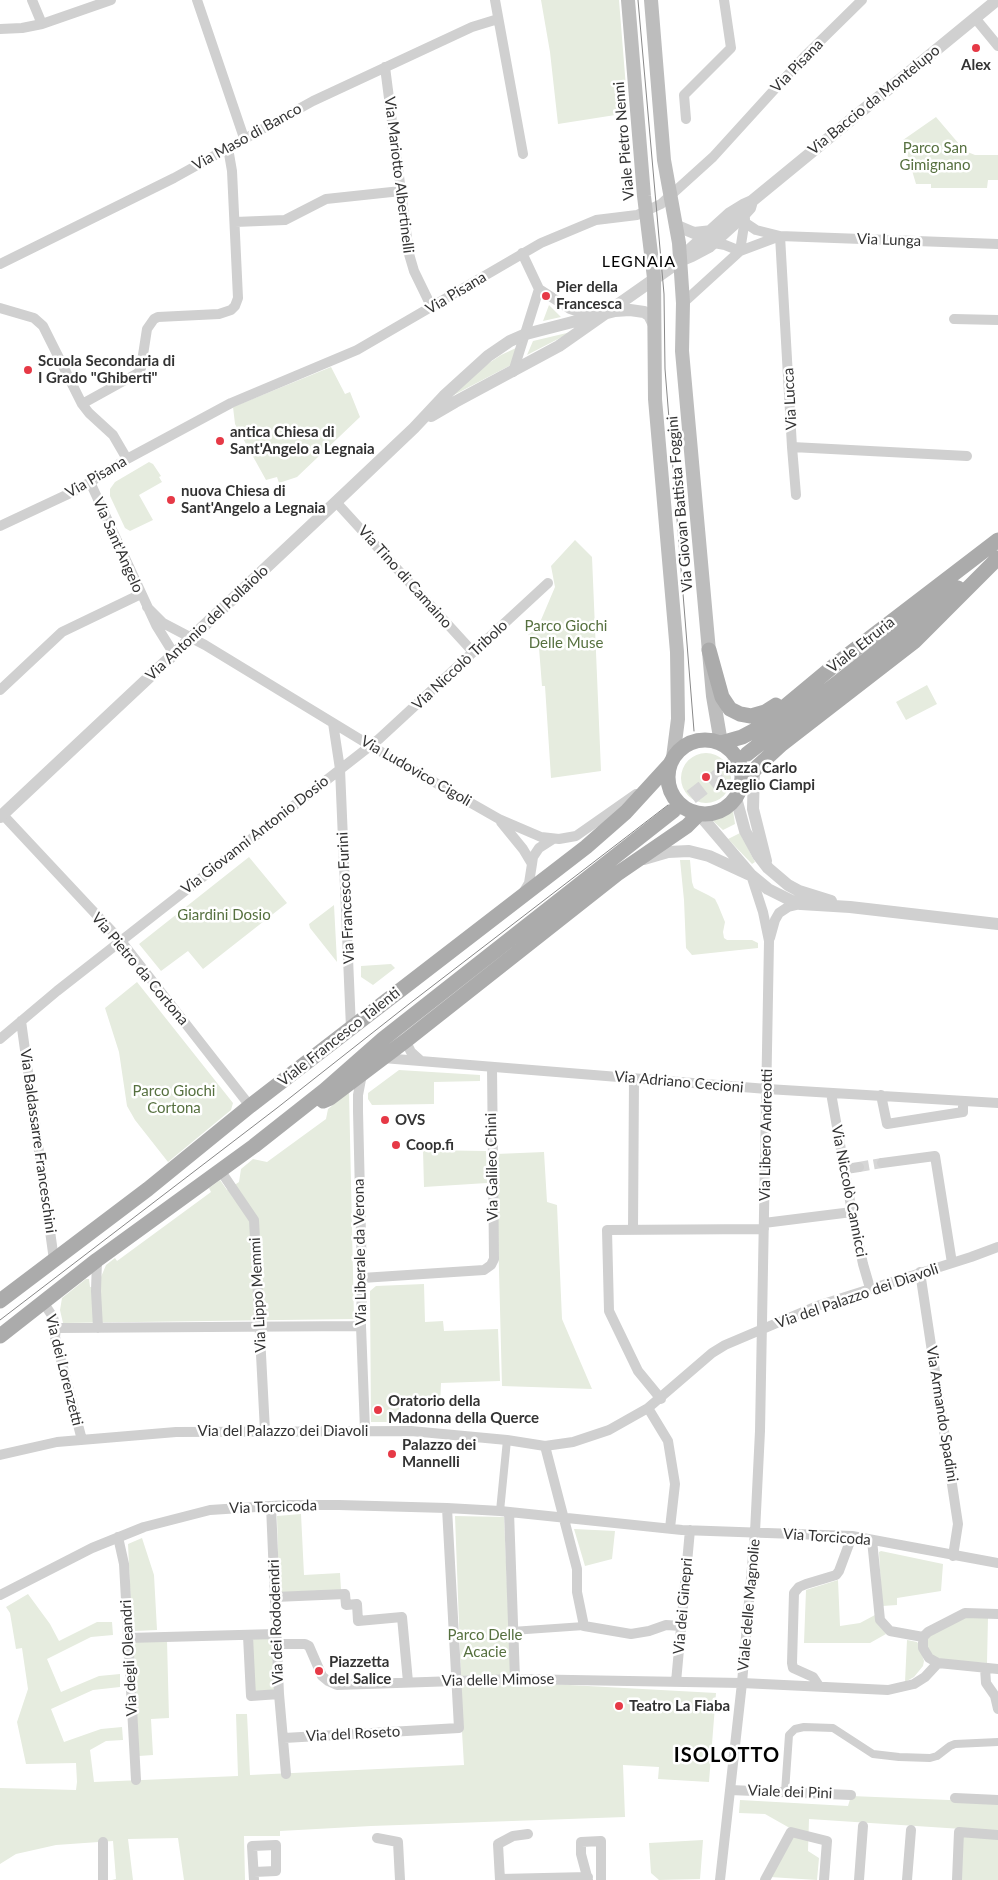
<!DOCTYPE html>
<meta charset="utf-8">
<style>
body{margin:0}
canvas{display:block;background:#fff}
</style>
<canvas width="998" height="1880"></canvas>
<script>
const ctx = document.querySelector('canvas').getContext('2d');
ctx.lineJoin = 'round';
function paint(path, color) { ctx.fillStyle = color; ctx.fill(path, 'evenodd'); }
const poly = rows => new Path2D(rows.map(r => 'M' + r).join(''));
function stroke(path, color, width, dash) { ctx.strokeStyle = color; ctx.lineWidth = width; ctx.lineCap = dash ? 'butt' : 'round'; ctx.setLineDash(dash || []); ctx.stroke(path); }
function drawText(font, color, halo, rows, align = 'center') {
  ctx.font = font + ' Lato,sans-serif'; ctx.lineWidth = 5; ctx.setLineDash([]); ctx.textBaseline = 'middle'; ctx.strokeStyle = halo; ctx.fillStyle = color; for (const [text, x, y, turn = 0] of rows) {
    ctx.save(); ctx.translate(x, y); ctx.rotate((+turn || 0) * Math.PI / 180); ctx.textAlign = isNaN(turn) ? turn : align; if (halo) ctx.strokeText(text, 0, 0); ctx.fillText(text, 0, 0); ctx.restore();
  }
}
const green = poly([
 [541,0,619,0,628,113,558,124,550,52],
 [936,117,965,151,975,155,998,155,998,180,988,180,987,188,931,188,931,184,916,184,903,140],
 [549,305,561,317,543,321],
 [571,332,558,339,527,355,533,341],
 [516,348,511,365,450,397,483,367,501,355],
 [331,367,345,394,350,392,360,417,297,477,279,483,277,477,266,480,235,424,233,407],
 [149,462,153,464,161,476,159,477,162,482,139,495,153,520,130,531,125,528,110,496,110,489,115,482],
 [575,540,592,557,601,771,551,778,545,686,542,686,539,648,528,635,538,627,555,587,551,566],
 [927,685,937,704,906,720,896,702],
 '681 778a25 25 0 1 1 50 0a25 25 0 1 1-50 0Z',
 [733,811,735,824,723,830,713,821],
 [740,833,755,862,752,864,728,839],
 [249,857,287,903,203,969,188,951,161,971,139,944],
 [680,860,690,860,692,882,694,888,708,895,715,899,718,905,725,922,723,932,724,938,727,940,752,940,758,943,758,948,692,955,686,948,684,900],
 [334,905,337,962,310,928,309,924],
 [391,964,395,968,373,985,361,977,361,966],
 [137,982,233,1103,231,1110,168,1162,135,1120,127,1106,119,1052,105,1008],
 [399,1070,480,1075,480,1081,434,1082,434,1104,372,1105,368,1099,368,1093],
 [349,1092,354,1319,63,1323,60,1310,62,1298,86,1279,89,1279,90,1287,99,1286,101,1277,106,1265,115,1258,117,1261,211,1192,209,1188,220,1180,227,1190,239,1182,241,1169,253,1159,267,1162,326,1119,328,1109],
 [423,1150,486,1151,487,1183,424,1187],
 [544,1152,547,1202,557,1205,562,1319,592,1389,502,1386,496,1154],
 [424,1284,425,1322,443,1321,444,1331,498,1329,500,1381,441,1383,440,1406,400,1405,397,1422,371,1422,370,1291,376,1286],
 [301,1514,304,1575,340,1573,341,1590,279,1593,277,1516],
 [455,1516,504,1517,511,1675,461,1677],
 [574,1529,615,1531,612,1559,585,1566],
 [142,1538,154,1575,157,1630,135,1631,132,1628,128,1544],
 [881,1551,943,1564,941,1591,897,1598,897,1605,882,1606,879,1552],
 [838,1580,840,1626,860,1623,875,1615,886,1634,870,1643,804,1643,806,1590],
 [28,1594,50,1624,59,1641,97,1622,112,1622,113,1635,91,1637,47,1659,61,1692,99,1676,120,1674,120,1687,93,1690,51,1709,64,1742,101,1729,122,1727,123,1740,106,1741,90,1750,94,1782,238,1776,236,1714,247,1714,250,1775,464,1765,459,1682,514,1682,716,1693,709,1782,658,1779,659,1767,623,1765,625,1817,371,1826,280,1831,280,1836,244,1836,245,1880,184,1880,178,1838,128,1839,133,1880,112,1880,116,1879,113,1841,56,1845,16,1854,0,1864,0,1788,76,1790,77,1782,76,1763,26,1764,17,1722,28,1689,22,1648,16,1649,10,1613,6,1607],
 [963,1617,988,1617,987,1663,944,1660,935,1657,927,1650,927,1637],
 [273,1637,276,1691,254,1693,250,1638],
 [132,1640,167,1640,169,1718,151,1719,153,1755,139,1756],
 [907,1640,917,1642,919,1645,924,1661,923,1666,914,1677,905,1682],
 [851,1796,998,1802,998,1880,959,1880,962,1829,809,1819,808,1851,819,1858,817,1880,770,1877,795,1831,765,1814,739,1813,740,1800,848,1806],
 [703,1840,700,1879,659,1880,651,1873,649,1843]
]);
const minorTunnel = poly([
 [859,1167,882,1163]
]);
const primaryTunnel = poly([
 [673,811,747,754]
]);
const pedestrian = poly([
 [500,1511,507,1440],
 [512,1631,584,1626],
 [785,1792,789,1735,795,1729,804,1727,833,1728,873,1754,899,1757,930,1758,937,1756,950,1746,955,1744,998,1742]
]);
const minor = poly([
 [32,0,42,24],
 [197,0,244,138],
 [495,0,523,154],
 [975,18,998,46],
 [0,29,22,28,42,24,111,0],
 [385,67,409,254,414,271,432,308],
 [686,119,684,95,731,48,724,0],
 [235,222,285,220,326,199,401,191],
 [744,222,756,230,780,236,998,244],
 [780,236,792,447,967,456],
 [714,243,725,245,740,251],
 [740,251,780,236],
 [522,253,539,289,570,309,591,316],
 [0,264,174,178,313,101,472,27,498,19],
 [683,303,740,251,745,219],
 [0,308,34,318,43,326,82,404,89,413,113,435,127,459],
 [954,319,998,320],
 [513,372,539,289],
 [82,404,138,373,141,368,147,329,154,319,158,317,219,314,231,310,235,306,238,298,232,171,228,148],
 [792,447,796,495],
 [90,482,156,625,174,654],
 [336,502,473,652],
 [0,526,79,489,127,459,231,403,357,350,541,243,596,220,637,215,661,204,713,157,804,57,862,0],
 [147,607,163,623,205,645,371,746,499,819,541,837,559,839,576,836,636,794],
 [0,690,62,632,141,594],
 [333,723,340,769,351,1028],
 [3,815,121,941,250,1106],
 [501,822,523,849,532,864,529,883,523,893],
 [532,864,533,857,539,848,553,839],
 [770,938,775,920,779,913,788,907,801,904],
 [21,1021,54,1260],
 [0,1039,57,991,379,739,548,583],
 [408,1039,408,1046,411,1052,421,1061],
 [383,1058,767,1089,998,1103],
 [362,1074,358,1095,358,1111,362,1278,361,1326,365,1430],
 [831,1093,852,1212,863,1264,870,1288],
 [881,1095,887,1124,963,1112,963,1101],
 [882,1163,935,1156,952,1263],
 [846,1169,859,1167],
 [220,1170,254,1220,265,1431],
 [764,1223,852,1212],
 [633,1229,634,1079],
 [97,1260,96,1291,98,1328],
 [920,1272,958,1524,953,1556],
 [362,1278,484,1270,491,1265,494,1259,492,1067],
 [43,1302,53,1317,56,1328,55,1337,82,1440],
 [56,1328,361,1326],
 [661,1399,638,1371,609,1311,607,1230,764,1229],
 [648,1408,668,1441,675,1484,670,1528],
 [545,1446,577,1569,577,1592,584,1626,631,1634,649,1631,666,1625,681,1626],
 [0,1455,57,1442,176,1432,411,1431,507,1440,545,1446,573,1442,609,1430,648,1408,712,1353,725,1345,817,1306,971,1257,998,1247],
 [271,1506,279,1694,286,1774],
 [509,1512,515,1679],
 [118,1537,124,1564,136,1780],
 [872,1540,880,1620,890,1631,923,1637],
 [0,1595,92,1548,144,1527,210,1510,287,1505,339,1505,447,1508,500,1511,682,1530,852,1536,998,1563],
 [275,1597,345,1594,346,1605,357,1604,358,1621,402,1617,408,1682],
 [248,1636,251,1696,279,1694],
 [128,1638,276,1634],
 [277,1644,305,1644,309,1646,322,1676,328,1681,337,1685,515,1679,742,1683,888,1690,914,1684,925,1677,938,1663,998,1669],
 [938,1663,929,1658,923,1648,923,1637,928,1632,965,1613,998,1614],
 [985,1668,986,1683,995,1696,998,1709],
 [676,1682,690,1530],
 [819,1686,813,1677,793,1668,792,1663,794,1593,799,1587,806,1584,836,1575,839,1571,852,1536],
 [284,1738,459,1728,447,1508],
 [730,1790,851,1795],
 [955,1798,998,1800],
 [377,1838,398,1842,400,1880],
 [103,1842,103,1880],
 [254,1872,276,1871,276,1845,252,1846,254,1880],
 [500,1879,588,1877],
 [500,1880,498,1844,513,1836,528,1834],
 [588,1880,581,1854,581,1842,601,1841,601,1880],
 [720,1880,742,1683,755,1532,760,1431,769,941,763,912,751,875],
 [765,1880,791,1832,827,1841,824,1880],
 [859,1880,863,1826],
 [907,1880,911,1830],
 [957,1880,959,1832,998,1835]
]);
const tertiary = poly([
 [675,225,694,233,712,231],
 [681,260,687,252,730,213,743,205,752,201,997,0],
 [431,416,455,402,559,346,680,261,692,256,709,247,741,218,750,208,752,201],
 [754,770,753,809,766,861],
 [736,798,745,831,758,855,768,868,788,885,799,891,831,901],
 [699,814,751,875,768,889,792,901,801,904,850,907,998,924],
 [0,817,336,502,414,428,444,396,488,356,510,341,526,334,615,311,630,310,644,312,649,315,655,327],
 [644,859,668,852,689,851,709,856,748,874]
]);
const secondary = poly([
 [628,0,644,196,654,278,655,399,677,652,678,719,673,758],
 [651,0,664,160,679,243,683,303,682,351,713,696,721,743]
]);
const primary = poly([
 [709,650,722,697,730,709,740,714,751,716,765,712,776,705],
 '668 777a37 37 0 1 1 74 0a37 37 0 1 1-74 0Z',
 [721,743,742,737,759,728,836,664,998,540],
 [747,754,958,588],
 [741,785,758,766,782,744,915,641,998,558],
 [323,1101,330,1098,408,1039,617,874,687,826,699,814],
 [0,1301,148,1189,250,1106,586,847,626,812,670,764],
 [0,1336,97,1260,254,1146,325,1090,383,1039,673,811]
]);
const tram = poly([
 [638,0,664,294,665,369,694,731],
 [0,1320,277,1108,409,1004,668,805]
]);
const markers = [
 [976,48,5,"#e63946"],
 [546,296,5,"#e63946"],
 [28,370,5,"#e63946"],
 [220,441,5,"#e63946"],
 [171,500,5,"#e63946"],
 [706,777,5,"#e63946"],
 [385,1120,5,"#e63946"],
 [396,1145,5,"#e63946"],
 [378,1410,5,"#e63946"],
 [392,1454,5,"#e63946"],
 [319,1671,5,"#e63946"],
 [619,1706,5,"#e63946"]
];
const poiNames = [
 ["Alex",976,65,"center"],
 ["Pier della",556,287],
 ["Francesca",556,304],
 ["Scuola Secondaria di",38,361],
 ["I Grado \"Ghiberti\"",38,378],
 ["antica Chiesa di",230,432],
 ["Sant'Angelo a Legnaia",230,449],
 ["nuova Chiesa di",181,491],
 ["Sant'Angelo a Legnaia",181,508],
 ["Piazza Carlo",716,768],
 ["Azeglio Ciampi",716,785],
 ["OVS",395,1120],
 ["Coop.fi",406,1145],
 ["Oratorio della",388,1401],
 ["Madonna della Querce",388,1418],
 ["Palazzo dei",402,1445],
 ["Mannelli",402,1462],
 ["Piazzetta",329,1662],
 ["del Salice",329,1679],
 ["Teatro La Fiaba",629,1706]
];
const streetNames = [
 ["Via Pisana",797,66,-46],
 ["Via Baccio da Montelupo",874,100,-39],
 ["Via Maso di Banco",247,137,-29],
 ["Viale Pietro Nenni",624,141,-95],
 ["Via Mariotto Albertinelli",399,175,83],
 ["Via Lunga",889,240,2],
 ["Via Pisana",456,293,-31],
 ["Via Lucca",790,399,-93],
 ["Via Pisana",96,477,-30],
 ["Via Giovan Battista Foggini",680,504,-95],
 ["Via Sant'Angelo",118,545,66],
 ["Via Tino di Camaino",405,577,48],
 ["Via Antonio del Pollaiolo",207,623,-43],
 ["Viale Etruria",861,645,-38],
 ["Via Niccolò Tribolo",460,665,-43],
 ["Via Ludovico Cigoli",416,771,30],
 ["Via Giovanni Antonio Dosio",255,835,-38],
 ["Via Francesco Furini",346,898,-93],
 ["Via Pietro da Cortona",140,969,50],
 ["Viale Francesco Talenti",339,1037,-38],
 ["Via Adriano Cecioni",679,1082,5],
 ["Via Libero Andreotti",766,1135,-89],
 ["Via Baldassarre Franceschini",38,1141,82],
 ["Via Galileo Chini",492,1167,-91],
 ["Via Niccolò Cannicci",849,1191,79],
 ["Via Liberale da Verona",360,1252,-91],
 ["Via Lippo Memmi",258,1295,-93],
 ["Via del Palazzo dei Diavoli",857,1296,-19],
 ["Via dei Lorenzetti",64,1370,76],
 ["Via Armando Spadini",942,1414,81],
 ["Via del Palazzo dei Diavoli",283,1431],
 ["Via Torcicoda",273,1507,-2],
 ["Via Torcicoda",827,1537,4],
 ["Viale delle Magnolie",749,1605,-85],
 ["Via dei Ginepri",683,1606,-85],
 ["Via dei Rododendri",276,1622,-92],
 ["Via degli Oleandri",129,1658,-93],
 ["Via delle Mimose",498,1680,-1],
 ["Via del Roseto",353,1734,-3],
 ["Viale dei Pini",790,1792,2]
];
const parkNames = [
 ["Parco San",935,148],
 ["Gimignano",935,165],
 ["Parco Giochi",566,626],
 ["Delle Muse",566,643],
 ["Giardini Dosio",224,915],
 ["Parco Giochi",174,1091],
 ["Cortona",174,1108],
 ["Parco Delle",485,1635],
 ["Acacie",485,1652]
];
const neighbourhoodNames = [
 ["LEGNAIA",639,262]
];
const districtNames = [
 ["ISOLOTTO",727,1756]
];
paint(green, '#e6ecdf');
stroke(minorTunnel, '#d6d6d6', 10, [10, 5]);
stroke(primaryTunnel, '#d6d6d6', 15, [15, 8]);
stroke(pedestrian, '#d0d0d0', 8);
stroke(minor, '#d0d0d0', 10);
stroke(tertiary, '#d0d0d0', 12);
stroke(secondary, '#bdbdbd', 14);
stroke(primary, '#ababab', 15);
stroke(tram, '#888', 1);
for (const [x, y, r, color] of markers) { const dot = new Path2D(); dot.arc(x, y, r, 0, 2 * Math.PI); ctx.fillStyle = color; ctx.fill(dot); stroke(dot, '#fff', 2); }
drawText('bold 15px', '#333', '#fff', poiNames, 'left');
drawText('15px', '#333', '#fff', streetNames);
drawText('15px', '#56703f', '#fff', parkNames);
ctx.letterSpacing = '1px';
drawText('16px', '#000', '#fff', neighbourhoodNames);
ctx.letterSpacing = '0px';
ctx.letterSpacing = '1px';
drawText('bold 20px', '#000', '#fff', districtNames);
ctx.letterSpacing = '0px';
</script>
